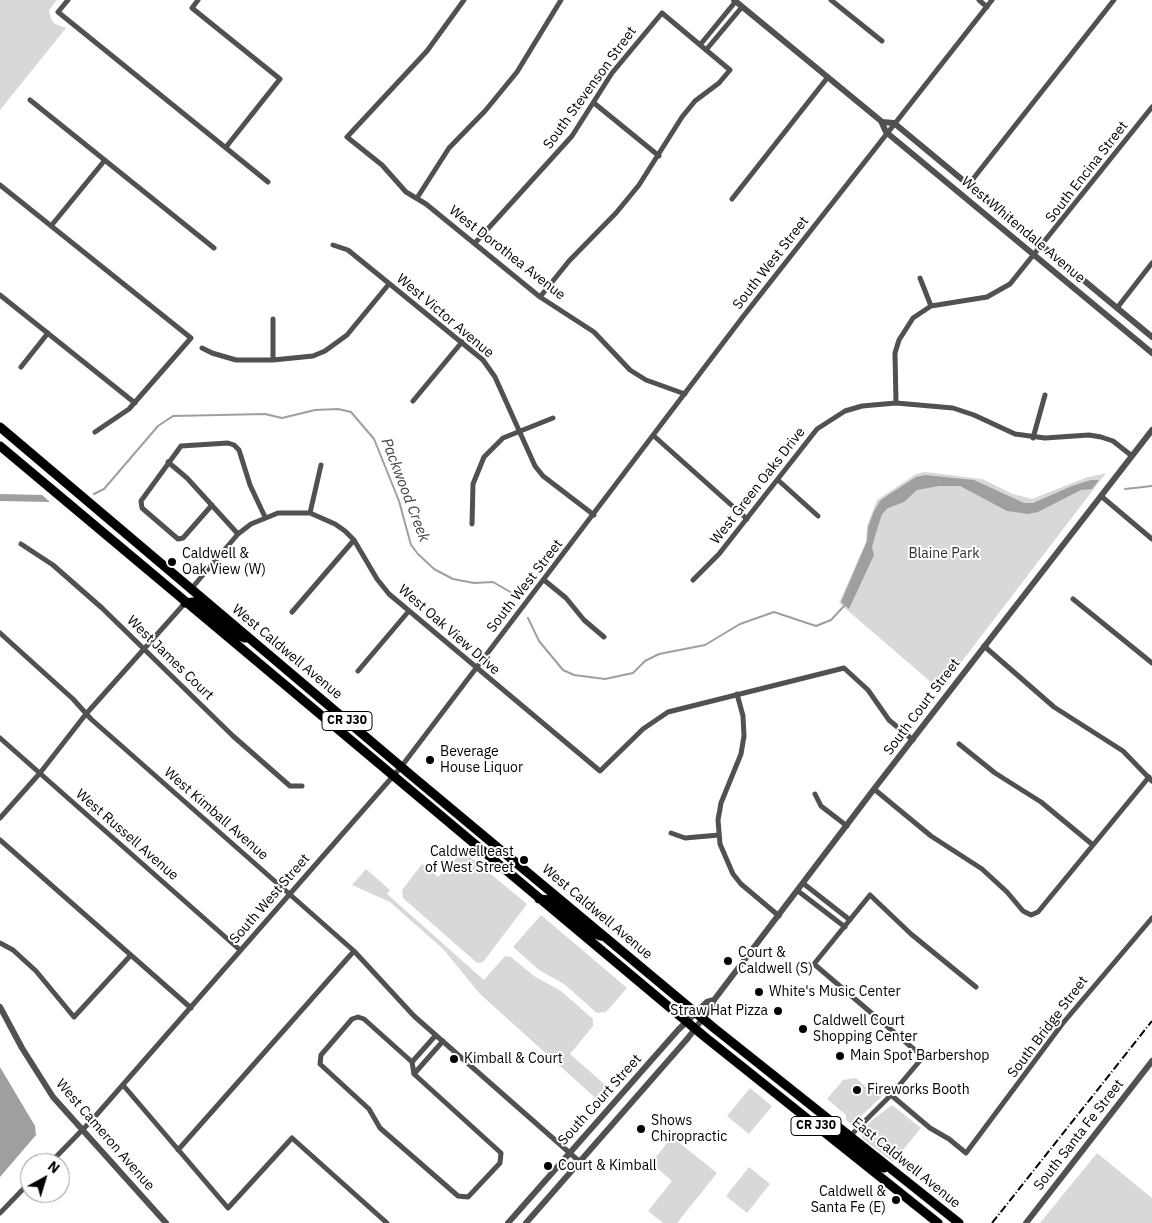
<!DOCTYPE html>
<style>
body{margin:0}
#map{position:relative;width:1152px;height:1223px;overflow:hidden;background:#fff;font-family:"IBM Plex Sans",sans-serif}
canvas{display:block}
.north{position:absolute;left:20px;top:1153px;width:50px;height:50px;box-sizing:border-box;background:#fff;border:1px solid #999;border-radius:50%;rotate:39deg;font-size:14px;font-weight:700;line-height:20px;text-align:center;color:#000}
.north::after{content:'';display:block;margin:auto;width:18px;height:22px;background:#000;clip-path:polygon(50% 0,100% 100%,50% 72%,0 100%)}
</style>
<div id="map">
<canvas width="1152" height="1223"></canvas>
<div class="north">N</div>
</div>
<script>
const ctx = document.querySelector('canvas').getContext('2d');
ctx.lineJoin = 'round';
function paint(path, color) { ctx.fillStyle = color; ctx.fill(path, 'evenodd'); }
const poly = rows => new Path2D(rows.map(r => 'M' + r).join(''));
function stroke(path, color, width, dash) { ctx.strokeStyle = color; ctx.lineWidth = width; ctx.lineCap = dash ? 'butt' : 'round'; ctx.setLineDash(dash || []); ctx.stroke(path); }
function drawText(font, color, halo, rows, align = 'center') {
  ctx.font = font + ' "IBM Plex Sans",sans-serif'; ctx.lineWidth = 4; ctx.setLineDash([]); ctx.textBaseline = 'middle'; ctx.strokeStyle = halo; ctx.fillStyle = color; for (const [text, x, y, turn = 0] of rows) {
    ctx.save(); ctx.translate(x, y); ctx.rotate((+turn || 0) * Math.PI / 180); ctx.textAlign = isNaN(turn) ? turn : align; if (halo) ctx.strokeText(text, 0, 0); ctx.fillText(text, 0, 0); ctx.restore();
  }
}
const green = poly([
 [0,0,57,0,49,10,51,19,55,24,66,28,0,110],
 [925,472,982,479,1013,494,1032,499,1085,478,1106,473,940,690,839,603,866,542,867,526,877,500,916,474],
 [463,851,527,904,483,962,477,963,403,898,402,890,422,864,438,877],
 [366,869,390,890,387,894,484,980,505,956,511,957,534,976,561,991,593,1019,593,1026,570,1054,611,1090,600,1102,480,994,444,950,390,902,352,885],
 [541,915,627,988,606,1012,597,1013,564,984,539,970,513,947],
 [856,1078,867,1088,870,1083,883,1095,852,1125,846,1120,846,1115,827,1099,843,1080],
 [750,1088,772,1106,749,1134,727,1116],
 [892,1105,921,1128,893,1162,862,1138,861,1133,872,1120],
 [672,1137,717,1173,677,1223,663,1223,648,1211,672,1181,651,1163],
 [1097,1153,1152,1198,1152,1223,1040,1223],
 [749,1167,770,1184,747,1213,726,1196]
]);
const water = poly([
 [925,475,974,480,1024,503,1033,503,1072,486,1091,480,1099,480,1092,489,1081,490,1038,512,1028,514,1007,511,960,486,939,486,917,490,904,502,888,508,882,514,876,533,872,547,874,555,849,609,841,602,867,541,868,527,874,511,880,501,888,495,916,477],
 [0,494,42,495,50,502,0,501],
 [0,1067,35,1126,36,1135,0,1177]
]);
const stream = poly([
 [1125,489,1152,486],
 [94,494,104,489,158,426,173,416,265,414,282,418,315,410,338,409,351,412,374,439,399,501,411,545,418,554,434,569,453,579,474,583,493,582,512,593,515,598],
 [528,618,539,641,563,670,574,675,605,679,633,673,645,661,659,654,705,645,740,624,774,612,816,626,831,620,845,605]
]);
const minor = poly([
 [68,0,58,12,268,182],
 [198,0,192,8,280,79,226,147],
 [464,0,427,51,347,137,382,165,406,192,426,204,540,297,594,332,630,370,646,380,685,394],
 [831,0,882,41],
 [979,0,987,7],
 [700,45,736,1],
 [706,50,742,7],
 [30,100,214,248],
 [594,103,659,156],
 [969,184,1114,0],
 [0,185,191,338,129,409,95,432],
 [417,198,449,148,485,111,517,72,561,0],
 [732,199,828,77],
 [51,226,105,160],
 [475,243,572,136,612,73,662,13,730,70,719,83,695,101,682,117,639,185,616,213,569,261,540,297],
 [333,245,348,250,483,360,495,377,535,466,543,476,594,515],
 [920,278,931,306],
 [0,295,135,403],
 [1117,308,1152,263],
 [273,319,273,360],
 [202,348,212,353,236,360,273,360,313,356,325,351,347,335,389,284],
 [21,367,48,333],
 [413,401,462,342],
 [896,403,895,353,899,340,913,318,931,306,987,297,1010,284,1152,107],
 [654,436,747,519],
 [1033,438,1045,395],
 [168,462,187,478,238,534],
 [778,480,818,516],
 [1101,496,1152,539],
 [212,505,183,538,178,539,142,508,141,501,181,446,228,443,234,445,239,450,250,485,265,517],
 [310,513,321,465],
 [472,524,473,484,484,457,503,438,553,418],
 [21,544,53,565,102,608,233,736,290,786,302,786],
 [544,580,566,598,584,620,604,637],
 [693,580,719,554,817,429,845,411,862,406,896,403,953,408,974,415,1015,434,1045,438,1089,435,1101,437,1113,441,1132,456],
 [191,589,238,534,251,524,278,513,310,513,335,524,345,531,354,540,377,579,389,594,600,771,643,729,668,712,844,668,868,690,889,720,913,740],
 [1073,599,1152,663],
 [292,612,354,540],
 [0,633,73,699,91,719,354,951,414,1016,580,1162],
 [984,646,1054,707,1123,751,1152,781],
 [358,671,408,612],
 [737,694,743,716,744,736,741,754,721,803,718,820,720,844,733,874,741,884,779,916],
 [0,738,240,950],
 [959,744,995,773,1041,802,1093,845],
 [874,789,931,836,982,869,1007,892,1023,911,1031,915,1038,912,1149,777],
 [815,794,821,806,847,826],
 [0,818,40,773,86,714,185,603],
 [671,833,685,838,719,835],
 [0,840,191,1008],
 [804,884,850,920],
 [798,891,845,927],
 [0,943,13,950,36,971,74,1017,131,955],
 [358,1017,364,1019,412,1062,414,1074,501,1153,500,1163,468,1197,458,1196,380,1128,369,1109,320,1064,321,1055,352,1019,358,1017],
 [412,1062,436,1035],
 [414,1074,443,1041],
 [123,1085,228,1208,292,1138,387,1223],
 [891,1095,930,1128,949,1139,966,1153,1063,1023,1152,918],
 [850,1136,891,1095,923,1057,814,964,870,895,911,934,976,987],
 [178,1150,354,951],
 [50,1163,92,1120,401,767,742,318,992,0],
 [0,1213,30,1182]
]);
const tertiary = poly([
 [734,0,881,121,886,132,1152,353],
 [882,122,894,123,1152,337],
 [0,1007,22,1048,53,1097,166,1223],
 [508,1223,678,1030,707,1002,714,1000],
 [526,1223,688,1038,712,1006,714,1000,874,789,1152,430],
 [1026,1223,1152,1061]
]);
const primary = poly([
 [0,427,412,776,714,1028,959,1223],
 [0,446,705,1037,938,1223],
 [185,603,194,602,233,633,245,638],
 [539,899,550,900,589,932,601,936],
 [820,1129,833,1131,872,1162,884,1168]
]);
const rail = poly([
 [992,1223,1152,1021]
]);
const markers = [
 [172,562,5,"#000"],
 [430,760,5,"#000"],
 [524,860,5,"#000"],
 [728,961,5,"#000"],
 [759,992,5,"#000"],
 [778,1011,5,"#000"],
 [803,1029,5,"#000"],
 [840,1056,5,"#000"],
 [454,1059,5,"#000"],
 [857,1090,5,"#000"],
 [641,1129,5,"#000"],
 [548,1166,5,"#000"],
 [896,1200,5,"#000"]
];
const shields = [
 [347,721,50],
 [816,1126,50]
];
const shieldNames = [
 ["CR J30",347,721],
 ["CR J30",816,1126]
];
const streetNames = [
 ["South Stevenson Street",590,88,-54],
 ["South Encina Street",1087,172,-52],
 ["West Whitendale Avenue",1023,230,40],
 ["West Dorothea Avenue",507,253,38],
 ["South West Street",771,263,-52],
 ["West Victor Avenue",445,316,40],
 ["West Green Oaks Drive",758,486,-52],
 ["South West Street",525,586,-52],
 ["West Oak View Drive",449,630,41],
 ["West Caldwell Avenue",287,652,40],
 ["West James Court",170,658,44],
 ["South Court Street",922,707,-53],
 ["West Kimball Avenue",216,814,41],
 ["West Russell Avenue",127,835,41],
 ["South West Street",270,899,-49],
 ["West Caldwell Avenue",597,912,40],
 ["South Bridge Street",1048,1027,-53],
 ["South Court Street",600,1100,-48],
 ["West Cameron Avenue",105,1135,49],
 ["South Santa Fe Street",1079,1135,-52],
 ["East Caldwell Avenue",906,1163,39]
];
const poiNames = [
 ["Caldwell &",182,554],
 ["Oak View (W)",182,570],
 ["Beverage",440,752],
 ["House Liquor",440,768],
 ["Caldwell east",514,852,"right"],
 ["of West Street",514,868,"right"],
 ["Court &",738,953],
 ["Caldwell (S)",738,969],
 ["White's Music Center",769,992],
 ["Straw Hat Pizza",768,1011,"right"],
 ["Caldwell Court",813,1021],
 ["Shopping Center",813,1037],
 ["Main Spot Barbershop",850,1056],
 ["Kimball & Court",464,1059],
 ["Fireworks Booth",867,1090],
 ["Shows",651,1121],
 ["Chiropractic",651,1137],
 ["Court & Kimball",558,1166],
 ["Caldwell &",886,1192,"right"],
 ["Santa Fe (E)",886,1208,"right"]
];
const parkNames = [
 ["Blaine Park",944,554]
];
const waterNames = [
 ["Packwood Creek",405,490,69]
];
paint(green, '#d8d8d8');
paint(water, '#9f9f9f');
stroke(stream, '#9f9f9f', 2);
stroke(primary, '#dbdbdb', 10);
stroke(minor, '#515151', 5);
stroke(tertiary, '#515151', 6);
stroke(primary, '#000', 9);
stroke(rail, '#000', 2, [8, 2.5, 1, 2.5]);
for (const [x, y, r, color] of markers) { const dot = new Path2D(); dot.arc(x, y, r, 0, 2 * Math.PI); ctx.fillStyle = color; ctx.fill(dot); stroke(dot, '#fff', 2); }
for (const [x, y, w] of shields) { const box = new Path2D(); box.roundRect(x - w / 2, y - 9.5, w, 19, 4); ctx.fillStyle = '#fff'; ctx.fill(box); stroke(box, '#000', 1); }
drawText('bold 12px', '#000', null, shieldNames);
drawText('14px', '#000', '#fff', streetNames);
drawText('14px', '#000', '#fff', poiNames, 'left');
drawText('14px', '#2f2f2f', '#fff', parkNames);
drawText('italic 15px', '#404040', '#fff', waterNames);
</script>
